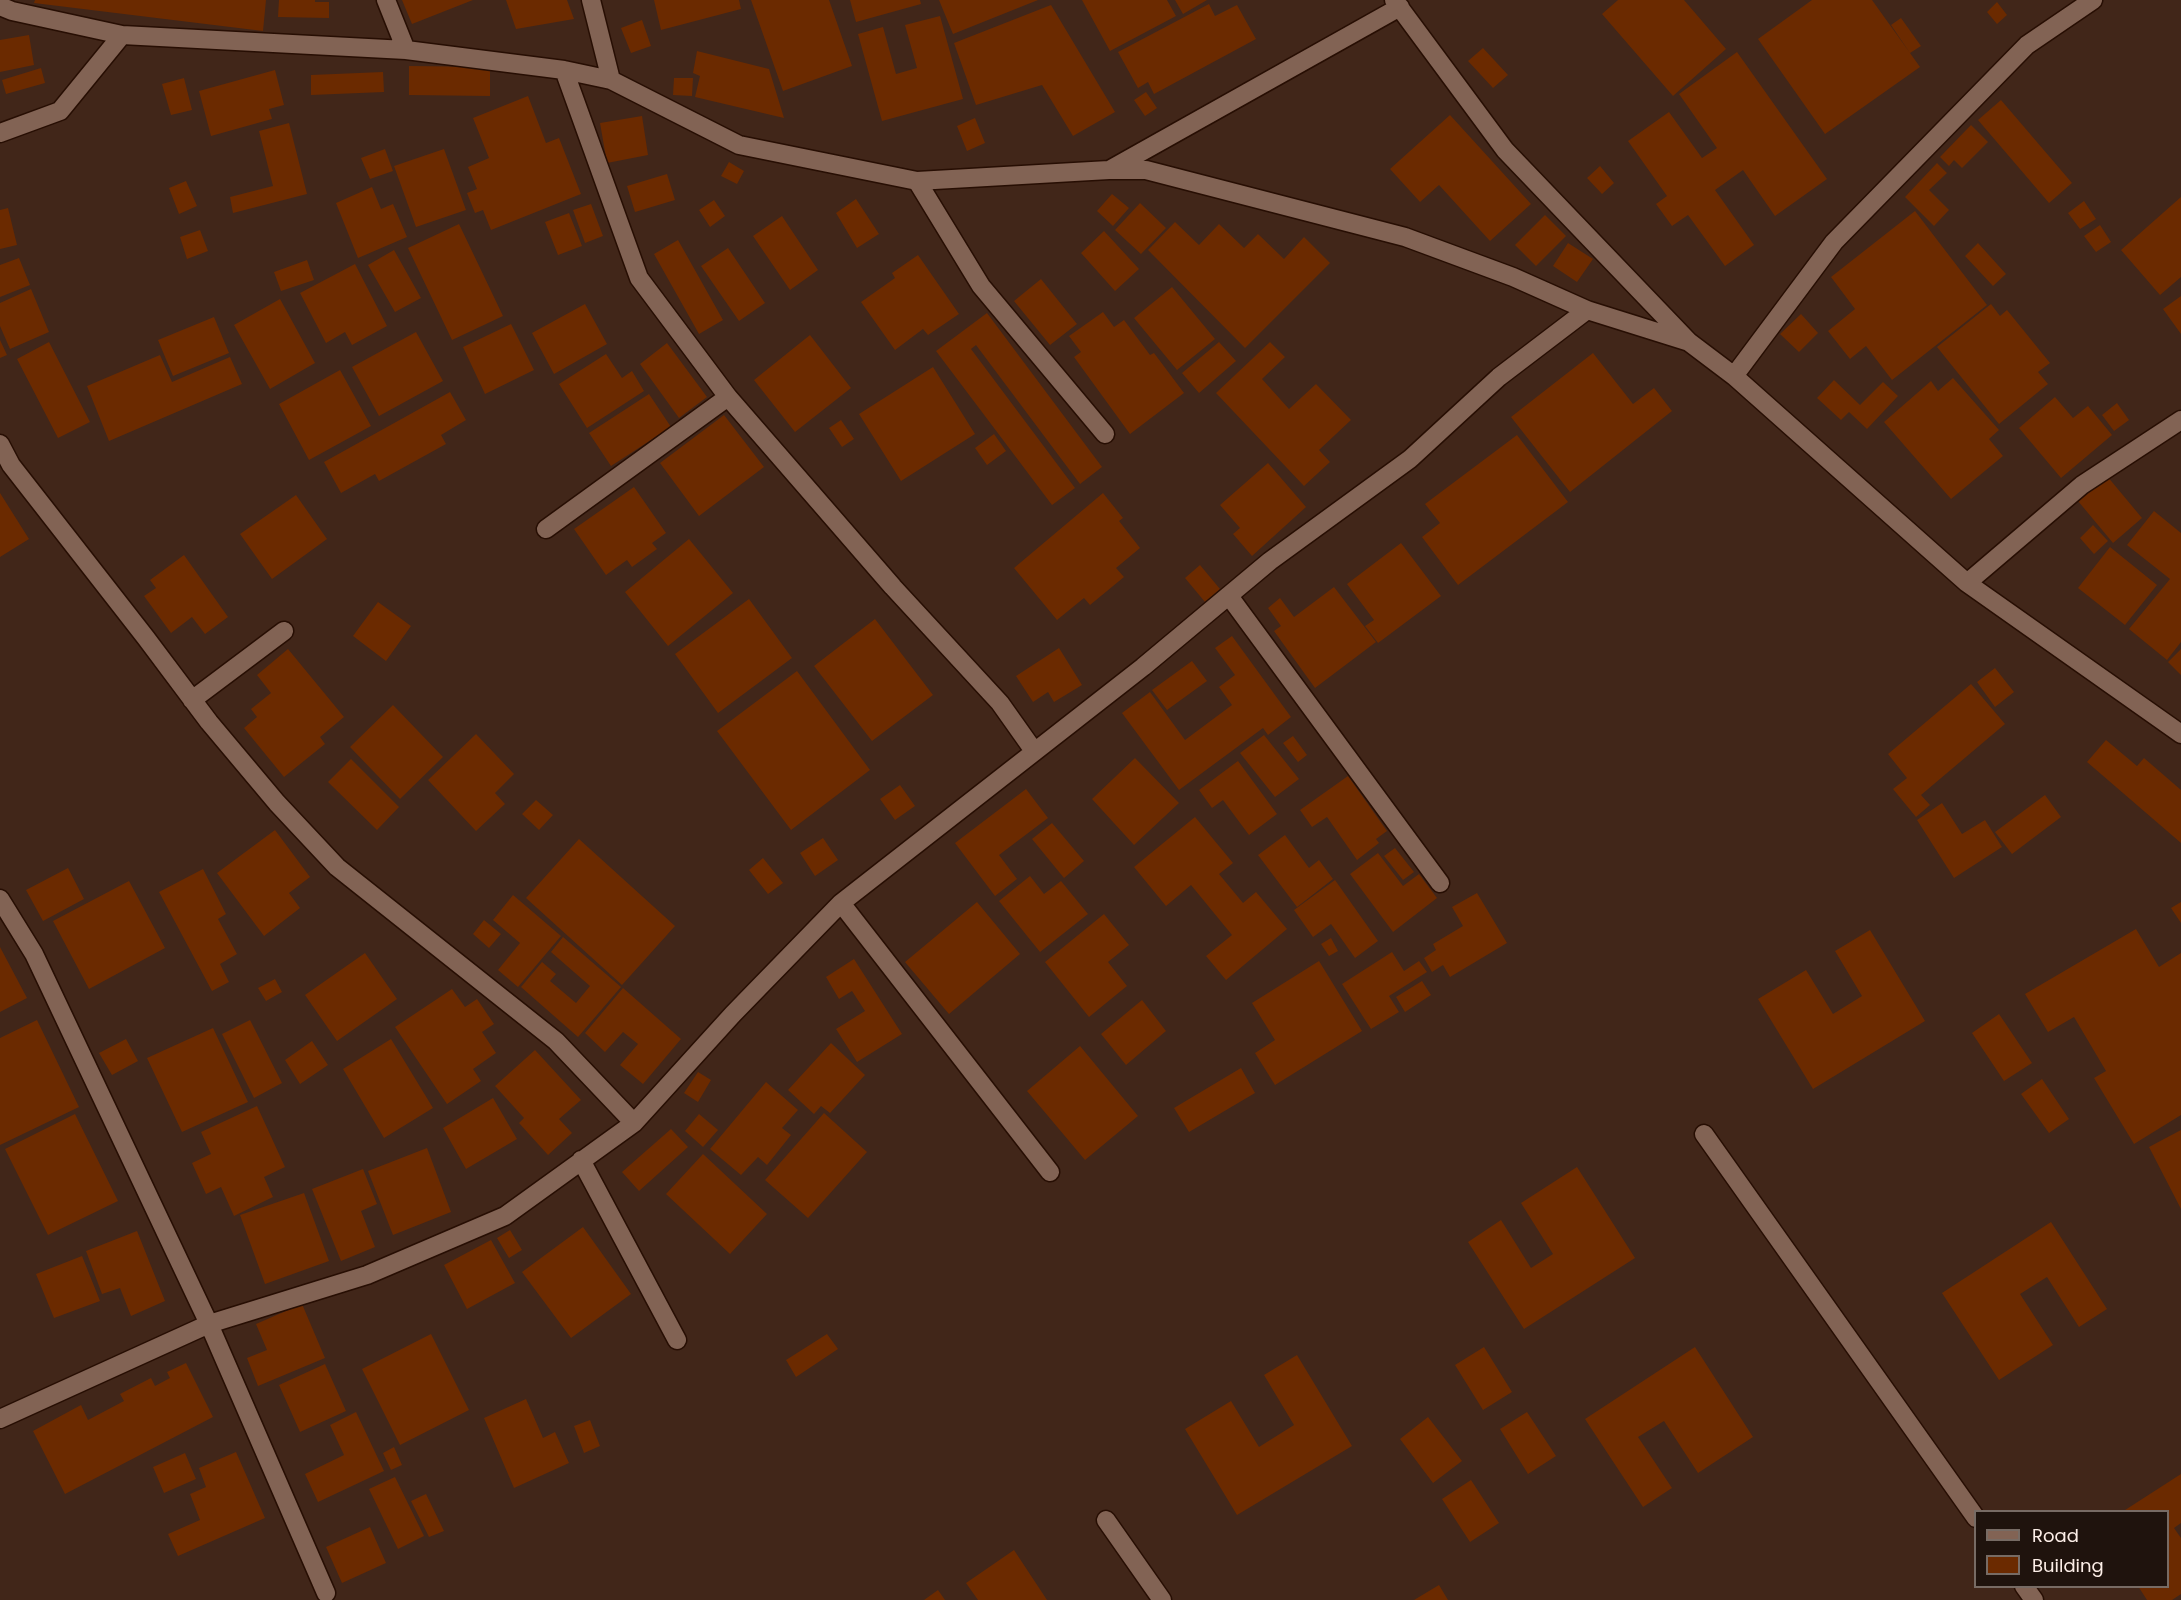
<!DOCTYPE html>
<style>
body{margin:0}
#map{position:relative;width:2181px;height:1600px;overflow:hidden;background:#412619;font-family:Poppins,sans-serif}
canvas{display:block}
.legend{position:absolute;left:1974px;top:1510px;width:195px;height:78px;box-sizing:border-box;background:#1f130d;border:2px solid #776b64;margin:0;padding:8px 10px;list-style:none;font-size:18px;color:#fceee7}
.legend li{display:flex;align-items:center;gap:12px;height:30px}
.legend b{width:30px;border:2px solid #776b64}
</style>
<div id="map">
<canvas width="2181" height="1600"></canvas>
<ul class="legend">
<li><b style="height:8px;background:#826354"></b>Road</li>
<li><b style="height:16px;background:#6b2a00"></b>Building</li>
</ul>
</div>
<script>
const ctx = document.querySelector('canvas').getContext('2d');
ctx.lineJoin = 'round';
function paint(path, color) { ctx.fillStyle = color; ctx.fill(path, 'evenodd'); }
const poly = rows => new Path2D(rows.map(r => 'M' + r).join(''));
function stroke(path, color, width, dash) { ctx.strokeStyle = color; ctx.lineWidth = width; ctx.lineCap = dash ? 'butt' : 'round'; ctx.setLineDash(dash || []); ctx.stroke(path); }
const building = poly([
 [35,0,266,0,263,31,34,3],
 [279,0,315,0,315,2,329,2,329,18,278,17],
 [402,0,473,0,412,24],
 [506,0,567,0,574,19,516,29],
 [654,0,739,0,741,9,661,30],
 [751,0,829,0,852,66,783,91],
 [850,0,920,0,921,4,856,22],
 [939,0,1038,0,953,34],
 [1082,0,1167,0,1176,16,1110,51],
 [1175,0,1207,0,1183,14],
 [1618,0,1684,0,1726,49,1673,96,1602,14],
 [1812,0,1872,0,1920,67,1825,134,1758,39],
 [1997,2,2007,15,1997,24,1987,12],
 [1209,4,1215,16,1237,5,1256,39,1154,94,1148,82,1138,88,1118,52],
 [1051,5,1115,112,1073,136,1042,85,976,105,954,43],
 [940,16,963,99,882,121,858,34,883,27,896,74,917,68,905,25],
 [1901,18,1921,46,1910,53,1891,25],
 [642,20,651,46,631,53,621,28],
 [29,35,34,65,0,72,0,40],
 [1483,48,1508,75,1493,88,1468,61],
 [697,51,769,69,784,118,695,97,700,76,693,73],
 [1737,52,1827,179,1775,216,1743,170,1715,190,1754,245,1725,266,1688,215,1672,226,1656,204,1667,196,1628,141,1669,112,1702,158,1717,148,1679,94],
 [409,66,490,67,490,96,409,95],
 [41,68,45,83,6,94,2,80],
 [275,70,284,105,269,109,272,119,211,136,199,91],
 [383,72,384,92,311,95,311,75],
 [184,78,192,110,171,115,162,84],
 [674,78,693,78,692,96,673,95],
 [1146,92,1157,108,1145,116,1134,100],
 [528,96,546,143,559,138,581,194,491,230,483,210,475,213,467,193,477,189,468,167,489,158,473,118],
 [2001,100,2072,183,2049,203,1978,120],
 [1450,115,1531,204,1490,241,1439,185,1420,202,1390,169],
 [642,116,648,155,607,163,600,123],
 [975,118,985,143,967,151,957,126],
 [289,123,307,194,233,213,230,197,273,186,259,131],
 [1971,125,1988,142,1962,168,1954,160,1949,166,1940,157],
 [385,149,393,171,370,179,361,158],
 [444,149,466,210,416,227,394,166],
 [729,162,744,171,737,184,721,176],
 [1937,163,1947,173,1929,190,1949,210,1934,226,1905,197],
 [1600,166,1614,183,1602,194,1587,178],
 [667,174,675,200,635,212,627,186],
 [186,181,197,206,179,214,169,188],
 [372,187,381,209,393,204,407,237,358,258,336,203],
 [1112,194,1129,208,1113,226,1097,211],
 [2181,197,2181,277,2160,295,2121,250],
 [856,199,879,234,857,248,836,213],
 [714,200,725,216,710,227,699,210],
 [2084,201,2096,219,2080,229,2068,213],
 [1140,203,1166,228,1141,254,1115,230],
 [591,204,603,236,585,243,573,210],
 [8,208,17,245,0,249,0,210],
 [1915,211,1987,305,1892,380,1866,346,1850,359,1828,331,1855,309,1831,277],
 [569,213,582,246,558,255,545,222],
 [1545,215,1566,236,1536,266,1515,245],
 [782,216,818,270,790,290,753,236],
 [1175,222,1199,245,1219,224,1244,248,1258,234,1284,259,1304,237,1330,263,1245,348,1148,250],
 [459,224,503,316,452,340,408,248],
 [2100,225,2111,242,2096,252,2084,236],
 [200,230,208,251,187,259,180,237],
 [1104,231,1139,269,1115,291,1081,253],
 [678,240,723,320,699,334,654,254],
 [1568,243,1593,259,1577,282,1553,266],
 [1978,243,2006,274,1993,286,1965,256],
 [728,248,765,303,739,321,701,266],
 [394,250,421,298,395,312,368,265],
 [918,255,959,314,928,335,923,329,895,350,861,302,895,278,892,273],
 [19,258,30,285,0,297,0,265],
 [307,260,314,280,281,291,274,272],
 [355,264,387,326,352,345,345,332,326,343,300,293],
 [1041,279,1077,324,1050,345,1014,301],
 [1172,287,1215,339,1177,370,1134,318],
 [31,289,49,332,10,349,0,326,0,303],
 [2181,296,2181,334,2163,309],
 [280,299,315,363,270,389,234,325],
 [585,304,607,344,554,374,532,333],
 [1991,304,2000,316,2007,310,2050,363,2038,372,2048,384,1999,424,1937,347],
 [1103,312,1114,327,1124,320,1150,355,1154,353,1184,393,1130,434,1074,357,1081,352,1069,336],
 [987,313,1102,467,1080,484,976,345,971,349,1075,488,1052,505,936,351],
 [1801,314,1818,333,1799,352,1780,334],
 [214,317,229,353,173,376,158,340],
 [511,324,534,370,485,394,463,347],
 [416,332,443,381,379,416,352,367],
 [810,335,851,388,795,432,754,380],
 [0,340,7,355,0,358],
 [49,342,90,422,58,438,17,359],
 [1219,342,1236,361,1199,393,1182,373],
 [1270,342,1285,357,1262,379,1289,409,1316,384,1351,420,1319,450,1330,462,1304,486,1216,393],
 [667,343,707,397,679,418,640,364],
 [1593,353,1633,404,1654,388,1672,411,1570,492,1511,417],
 [606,354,622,378,632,371,644,391,587,428,559,384],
 [160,355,172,382,230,357,242,384,109,441,87,386],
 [933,367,975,434,901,481,859,414],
 [340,370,371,426,309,460,279,404],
 [1953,378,1999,430,1989,439,2003,456,1951,499,1884,422,1931,381,1938,391],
 [1834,380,1860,405,1883,382,1898,396,1867,429,1849,412,1841,420,1817,398],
 [450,392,466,420,441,435,446,444,379,481,375,474,341,493,324,462],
 [649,394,671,427,611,466,589,433],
 [2055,397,2073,418,2088,406,2112,435,2061,478,2019,428],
 [2117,403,2129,420,2114,431,2102,415],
 [724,415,764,467,699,516,660,463],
 [841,420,854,439,842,447,829,428],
 [994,434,1006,451,987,465,975,448],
 [1517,435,1568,502,1458,585,1422,537,1440,523,1425,504],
 [1268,463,1306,507,1252,556,1233,534,1240,528,1220,505],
 [2107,476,2142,518,2113,543,2078,501],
 [634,487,666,533,652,543,657,549,632,567,627,560,606,575,574,529],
 [0,493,29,539,0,557],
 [1103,493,1123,518,1119,521,1140,548,1116,568,1124,577,1090,605,1084,598,1057,620,1014,568],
 [296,495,327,539,272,579,240,534],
 [2154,511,2181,533,2181,642,2167,660,2129,629,2170,579,2127,545],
 [2093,525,2108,541,2094,554,2080,538],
 [689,539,733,593,668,646,625,592],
 [1401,543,1441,596,1378,643,1365,626,1374,620,1347,584],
 [2110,547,2157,585,2125,625,2078,588],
 [184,555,228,617,205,634,192,617,171,633,144,596,156,588,150,580],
 [1200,565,1220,589,1205,602,1185,578],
 [1334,587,1376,642,1315,688,1274,631,1281,626,1268,608,1280,598,1294,617],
 [749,599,792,658,718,713,675,654],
 [378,602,411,626,386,661,353,636],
 [875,619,933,695,872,741,814,666],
 [1232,636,1291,717,1268,735,1263,728,1179,790,1122,713,1150,692,1185,740,1232,705,1219,687,1235,675,1215,648],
 [1059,648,1082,685,1054,702,1048,692,1033,702,1016,676],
 [288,649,344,717,320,737,325,744,284,777,244,728,257,717,251,709,271,693,257,675],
 [2181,649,2181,675,2168,662],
 [1192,661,1207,681,1167,710,1152,690],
 [1995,668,2014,692,1995,707,1977,682],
 [797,671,870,770,791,830,717,731],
 [1971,684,2005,724,1921,795,1930,805,1916,817,1893,789,1907,778,1888,754],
 [393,705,443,757,400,799,350,747],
 [476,734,514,774,495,793,505,804,476,831,428,780],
 [1264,735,1299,779,1275,797,1240,753],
 [1293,736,1307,755,1298,762,1283,743],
 [2106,740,2137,766,2144,758,2181,790,2181,843,2087,762],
 [1135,758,1179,803,1134,845,1092,799],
 [351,759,399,807,377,830,328,782],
 [1238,761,1277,814,1249,835,1223,800,1212,808,1199,790],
 [1348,776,1387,831,1376,839,1379,843,1357,860,1327,817,1312,827,1300,810],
 [900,785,915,806,895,820,880,799],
 [1026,789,1048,818,999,855,1017,879,995,896,955,843],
 [2045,795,2061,817,2012,854,1995,832],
 [536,800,553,815,539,830,522,814],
 [1942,803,1962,834,1985,820,2002,847,1954,878,1917,820],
 [1195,817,1233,863,1219,874,1243,903,1256,892,1287,929,1226,980,1206,956,1232,935,1191,885,1166,906,1134,867],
 [1052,823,1084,861,1064,878,1032,839],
 [275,830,310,877,289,893,300,908,264,936,217,873],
 [1285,835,1309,868,1319,860,1333,879,1297,907,1258,855],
 [823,838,838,860,815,876,800,853],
 [579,839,675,926,622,985,526,898],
 [1395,848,1414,872,1403,880,1384,856],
 [1378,853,1403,886,1419,874,1437,898,1393,932,1350,874],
 [763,858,783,883,768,894,749,870],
 [68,868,84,899,43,921,26,890],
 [203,869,226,914,218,919,237,954,220,964,229,982,212,991,159,892],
 [1030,876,1044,894,1061,881,1088,914,1040,952,999,901],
 [1335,880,1378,941,1355,958,1331,924,1313,937,1294,910],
 [129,881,165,948,89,989,53,921],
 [1477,893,1507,943,1450,977,1443,965,1432,972,1424,958,1436,950,1433,944,1463,926,1452,907],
 [513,895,561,936,518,987,498,970,520,943,493,920],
 [977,902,1020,954,949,1014,905,962],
 [2181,902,2181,923,2171,908],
 [1104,914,1129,945,1108,962,1127,986,1089,1017,1045,962],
 [484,920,501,934,489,948,473,934],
 [2136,929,2159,967,2181,953,2181,1115,2134,1144,2094,1078,2106,1071,2074,1017,2048,1032,2025,994],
 [1870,930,1925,1021,1813,1089,1758,999,1806,970,1833,1014,1862,996,1835,951],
 [563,937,621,987,578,1037,521,987,542,962,556,974,550,981,576,1003,590,986,551,952],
 [1331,938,1338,951,1329,956,1321,944],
 [0,947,27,998,0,1012],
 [1392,952,1404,971,1419,961,1427,972,1389,996,1399,1012,1371,1029,1342,984],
 [365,953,397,999,337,1041,305,995],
 [854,959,902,1034,857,1062,836,1029,865,1011,852,991,839,999,826,977],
 [1319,961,1362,1031,1275,1085,1255,1053,1275,1040,1252,1003],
 [275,979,282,992,266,1001,258,988],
 [1422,981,1431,995,1405,1012,1396,997],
 [623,988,681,1039,643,1084,620,1065,638,1044,623,1032,605,1052,585,1033],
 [452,989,465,1007,477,999,494,1024,482,1032,496,1053,473,1069,481,1081,447,1104,395,1027],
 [1142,1000,1166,1031,1126,1065,1101,1034],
 [1999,1014,2032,1063,2004,1081,1972,1033],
 [37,1020,79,1107,0,1145,0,1038],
 [250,1020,282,1083,254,1098,222,1034],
 [213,1028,248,1102,182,1132,147,1058],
 [126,1039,138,1061,112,1075,99,1053],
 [391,1039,433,1108,384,1138,343,1069],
 [312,1041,328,1065,300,1084,285,1060],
 [831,1043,865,1075,830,1113,821,1106,814,1114,788,1090],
 [1080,1046,1138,1116,1085,1160,1027,1091],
 [535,1050,581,1100,559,1119,572,1133,548,1155,519,1123,524,1118,495,1086],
 [1241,1068,1255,1093,1189,1132,1174,1108],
 [698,1072,711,1080,698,1102,684,1093],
 [2042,1079,2069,1119,2049,1133,2021,1094],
 [766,1082,798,1110,782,1128,791,1135,767,1165,758,1157,741,1175,710,1149],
 [493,1098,517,1139,466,1169,443,1128],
 [257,1106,285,1167,264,1177,273,1197,234,1216,221,1187,206,1194,192,1163,211,1154,201,1132],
 [824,1113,867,1152,808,1218,765,1180],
 [75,1114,118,1201,48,1235,5,1149],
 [699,1114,718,1130,703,1147,685,1131],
 [671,1129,688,1147,639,1191,622,1172],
 [2181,1130,2181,1209,2149,1147],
 [427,1148,451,1212,393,1235,368,1171],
 [703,1154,767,1214,730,1254,666,1194],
 [1577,1167,1635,1258,1524,1329,1468,1242,1501,1220,1531,1268,1553,1254,1521,1203],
 [363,1169,377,1204,361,1211,375,1247,341,1261,312,1189],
 [304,1193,329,1261,265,1284,240,1215],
 [2051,1222,2107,1309,2079,1327,2047,1277,2020,1294,2053,1345,1999,1380,1942,1293],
 [583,1227,631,1294,571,1338,522,1272],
 [510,1230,522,1250,509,1258,497,1238],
 [137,1231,165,1301,131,1316,120,1288,102,1294,86,1251],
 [491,1240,515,1283,467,1309,444,1265],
 [82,1256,100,1301,54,1318,36,1274],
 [302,1304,325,1358,258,1386,247,1358,267,1350,256,1324],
 [431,1334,469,1410,400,1445,362,1369],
 [827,1334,838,1349,796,1377,786,1360],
 [1484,1347,1512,1392,1483,1410,1455,1365],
 [1695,1347,1753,1437,1698,1473,1664,1421,1638,1437,1672,1488,1643,1507,1585,1419],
 [1297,1355,1352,1446,1237,1515,1185,1429,1231,1401,1259,1447,1294,1425,1264,1375],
 [186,1363,213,1417,65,1494,33,1431,81,1405,88,1420,124,1401,120,1394,151,1378,155,1386,170,1378,167,1372],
 [325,1364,346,1411,300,1432,279,1385],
 [526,1399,543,1438,555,1432,569,1463,514,1488,484,1418],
 [356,1412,384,1471,318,1502,305,1474,344,1455,330,1425],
 [1527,1412,1556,1456,1528,1474,1500,1429],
 [1428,1417,1462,1461,1433,1483,1400,1439],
 [590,1420,600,1446,584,1453,574,1426],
 [394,1447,402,1465,391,1470,383,1453],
 [236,1452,265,1518,178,1556,168,1534,200,1520,190,1494,206,1487,199,1468],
 [185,1453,196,1479,164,1493,153,1467],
 [2181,1474,2181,1523,2174,1528,2181,1538,2181,1594,2172,1600,2147,1600,2138,1586,2168,1586,2168,1512,2122,1512],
 [395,1477,424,1536,398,1549,369,1489],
 [1471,1480,1499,1523,1470,1542,1442,1499],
 [426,1494,444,1531,429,1537,411,1501],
 [370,1527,386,1563,342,1583,326,1547],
 [1014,1550,1047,1600,978,1600,966,1583],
 [1439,1585,1448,1600,1414,1600],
 [938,1590,945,1600,924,1600]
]);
const minor = poly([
 [386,0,406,50],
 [591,0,611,80],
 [1394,0,1505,150,1689,342,1734,376,1967,583,2181,734],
 [0,6,12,11,122,35,406,50,564,70,611,80,739,145,917,181,1109,170,1146,170,1405,237,1513,277,1587,310,1689,342],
 [564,70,639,278,728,397,893,587,1000,703,1034,751],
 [0,133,60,111,122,35],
 [1111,169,1400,7],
 [917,181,981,286,1105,434],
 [1734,376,1834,242,2027,45,2093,0],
 [0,444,11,465,146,638,209,722,277,803,337,867,556,1041,634,1123],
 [546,529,728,397],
 [1967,583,2082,485,2181,420],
 [1229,596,1440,883],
 [192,700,284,631],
 [0,899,34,954,209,1324,326,1593],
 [841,903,1050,1172],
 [1704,1134,1976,1518],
 [581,1160,677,1340],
 [0,1419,209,1324,367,1275,505,1216,634,1123,733,1014,841,903,1143,667,1270,561,1410,459,1499,377,1587,310],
 [1106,1520,1162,1600],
 [2024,1586,2034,1600]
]);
paint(building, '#6b2a00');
stroke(minor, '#270e03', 21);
stroke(minor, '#826354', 18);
</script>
